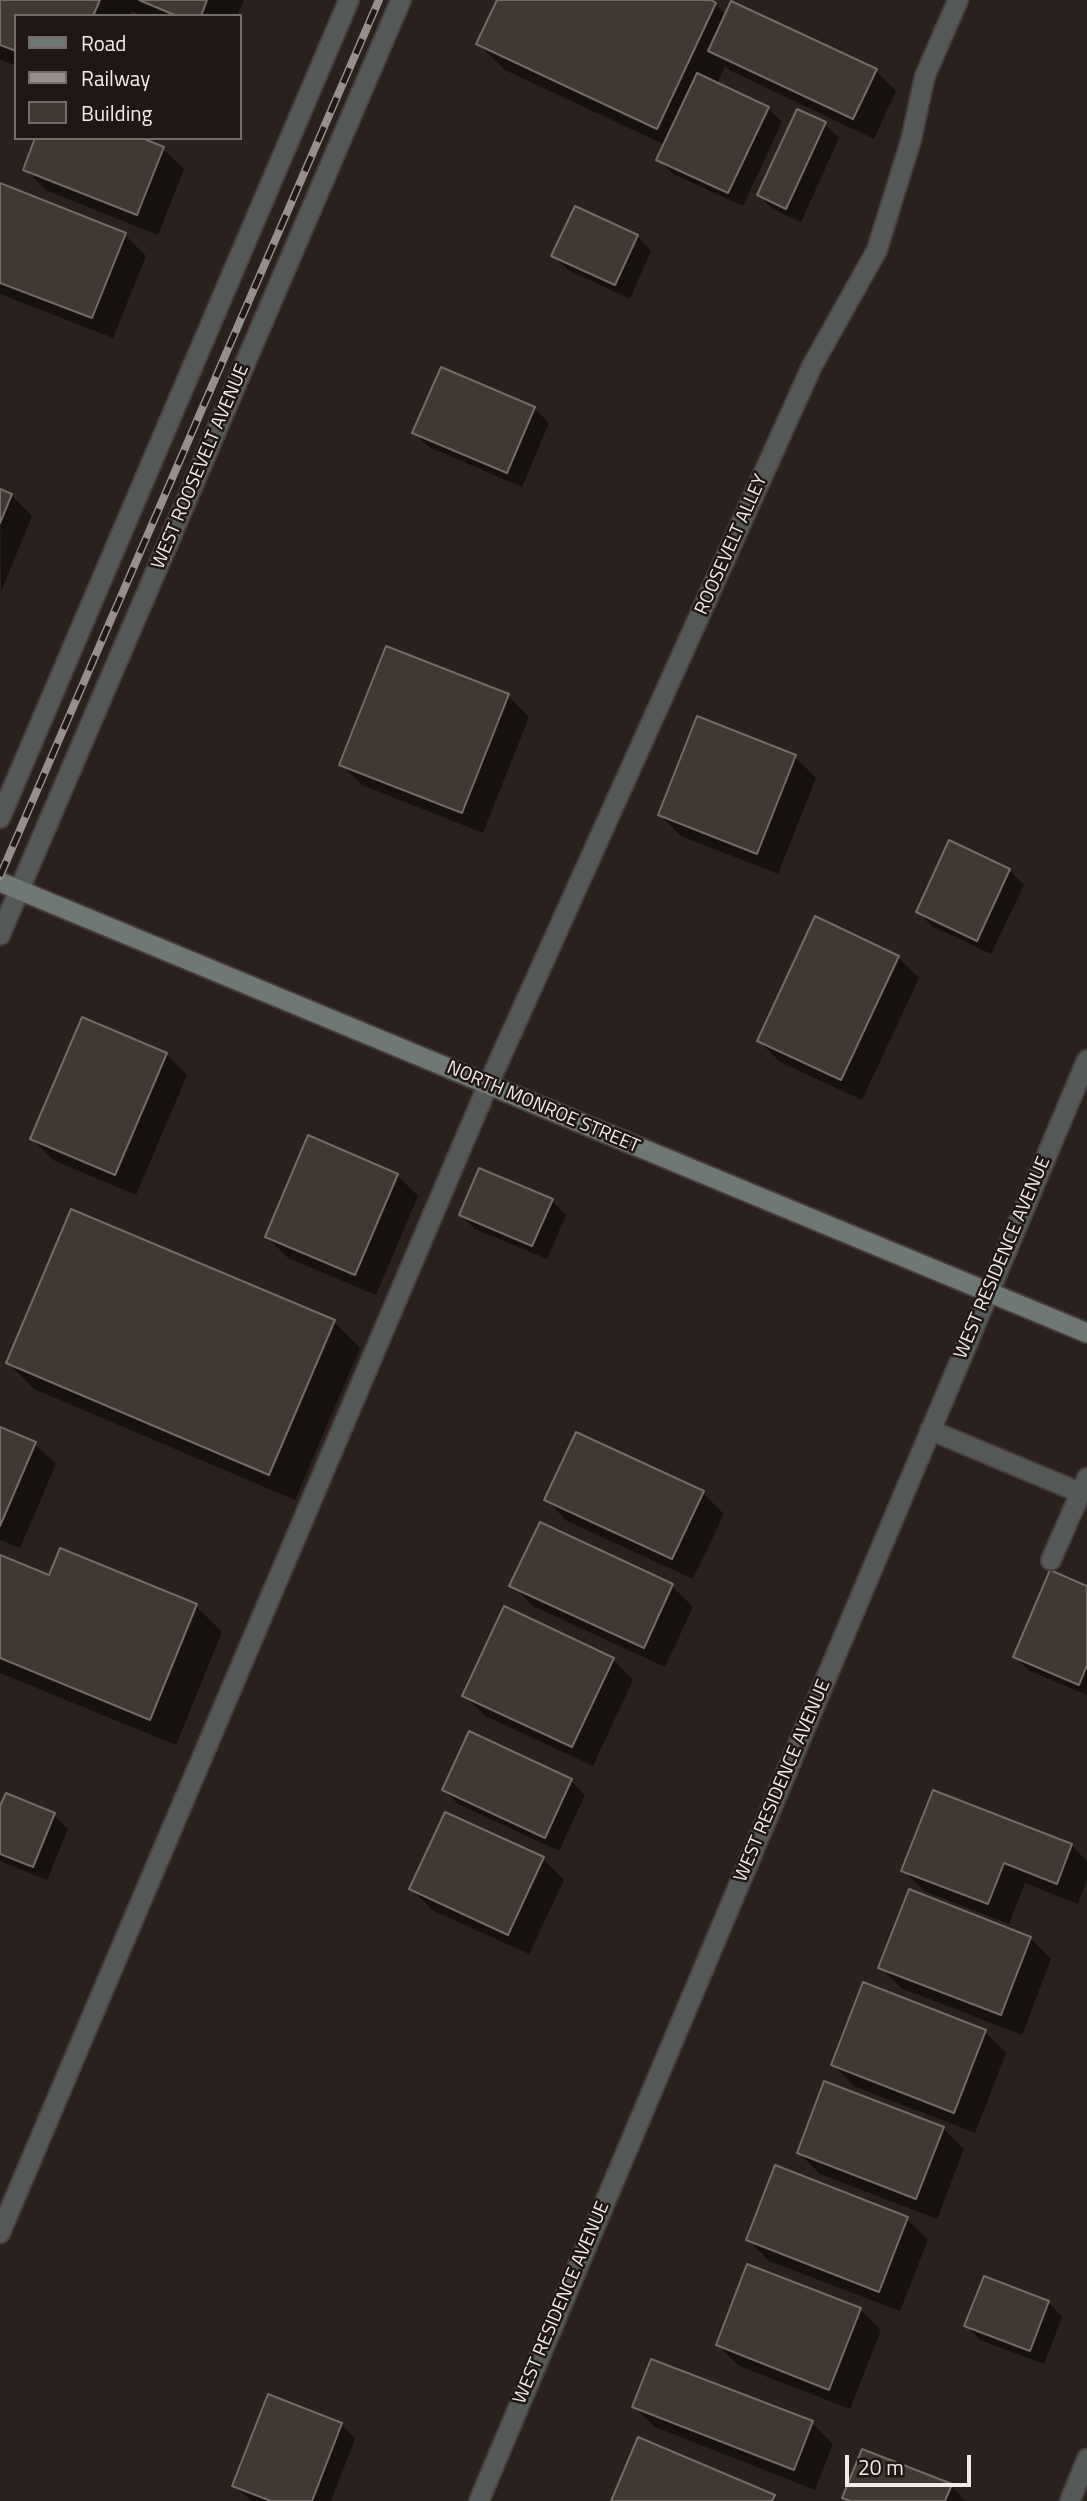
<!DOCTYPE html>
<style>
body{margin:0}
#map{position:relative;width:1087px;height:2501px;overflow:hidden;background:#2a201d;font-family:"Titillium Web",sans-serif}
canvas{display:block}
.legend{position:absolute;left:14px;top:14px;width:228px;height:126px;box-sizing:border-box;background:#201714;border:2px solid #746c69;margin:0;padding:9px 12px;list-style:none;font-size:21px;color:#f2ebe9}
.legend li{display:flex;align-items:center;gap:14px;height:35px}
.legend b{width:35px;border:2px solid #746c69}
.scale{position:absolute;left:845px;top:2455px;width:126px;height:32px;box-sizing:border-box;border:4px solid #f2ebe9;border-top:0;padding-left:9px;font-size:21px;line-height:24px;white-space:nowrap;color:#f2ebe9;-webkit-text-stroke:5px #201714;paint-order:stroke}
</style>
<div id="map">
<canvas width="1087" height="2501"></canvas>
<ul class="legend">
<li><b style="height:9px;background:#707876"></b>Road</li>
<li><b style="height:9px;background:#978f8c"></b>Railway</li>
<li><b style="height:19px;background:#413733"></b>Building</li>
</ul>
<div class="scale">20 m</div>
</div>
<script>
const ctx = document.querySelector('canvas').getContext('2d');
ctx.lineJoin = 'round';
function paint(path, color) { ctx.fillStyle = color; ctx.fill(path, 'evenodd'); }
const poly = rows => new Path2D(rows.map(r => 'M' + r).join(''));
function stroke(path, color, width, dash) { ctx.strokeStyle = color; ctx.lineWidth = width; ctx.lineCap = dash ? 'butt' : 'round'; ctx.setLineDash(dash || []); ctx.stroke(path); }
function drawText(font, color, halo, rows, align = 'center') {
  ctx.font = font + ' "Titillium Web",sans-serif'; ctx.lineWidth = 5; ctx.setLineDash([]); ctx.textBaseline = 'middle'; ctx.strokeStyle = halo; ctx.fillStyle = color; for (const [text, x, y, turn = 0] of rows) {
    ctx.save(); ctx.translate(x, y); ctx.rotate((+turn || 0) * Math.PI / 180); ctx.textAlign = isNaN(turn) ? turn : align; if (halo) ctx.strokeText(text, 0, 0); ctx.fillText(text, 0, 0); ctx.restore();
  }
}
const shadow = poly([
 [0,0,244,0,237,16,143,16,132,11,130,16,16,16,16,66,0,59],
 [499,0,707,0,715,4,726,15,875,70,896,91,874,139,731,71,725,66,717,84,768,108,782,122,743,206,673,174,658,159,665,145,505,70,478,44],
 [825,124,839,138,801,222,773,209,759,195],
 [163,149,184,169,158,235,46,190,25,169],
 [0,185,125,235,146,256,113,338,0,294],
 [637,236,651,251,630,299,568,270,553,255],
 [442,369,534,408,549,423,522,487,429,447,414,433],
 [0,491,11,495,32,516,1,592],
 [508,696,529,717,483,833,362,785,341,764],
 [795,757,816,778,778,874,681,836,660,815],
 [1009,870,1024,885,991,954,932,926,918,912],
 [898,957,919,978,862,1100,780,1062,759,1041],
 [166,1054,187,1075,136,1195,53,1160,32,1139],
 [397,1175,418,1196,376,1295,288,1258,267,1237],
 [552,1201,566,1215,547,1259,475,1229,461,1215],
 [334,1322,360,1348,295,1500,34,1389,8,1363],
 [0,1429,35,1444,56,1464,20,1548,0,1540],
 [703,1493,724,1514,693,1579,567,1521,546,1500],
 [0,1557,50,1577,196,1606,222,1632,176,1745,0,1673],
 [512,1585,672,1586,693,1607,665,1667,533,1606],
 [1087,1588,1087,1695,1030,1671,1015,1657],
 [613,1659,633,1680,593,1766,485,1716,464,1695],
 [571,1781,585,1795,559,1851,458,1804,444,1790],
 [0,1811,53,1814,68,1829,47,1880,0,1861],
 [1071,1845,1087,1861,1087,1880,1078,1904,1025,1883,1009,1924,924,1891,903,1870],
 [543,1859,564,1880,529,1954,432,1910,412,1889],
 [1030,1938,1051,1959,1022,2035,901,1988,880,1967],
 [864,1985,985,2032,1006,2053,975,2133,854,2086,833,2065],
 [943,2128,964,2149,937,2219,820,2174,799,2153],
 [907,2219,928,2240,900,2311,769,2261,748,2240],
 [1048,2302,1062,2317,1044,2364,980,2340,966,2325],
 [860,2309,881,2330,850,2409,739,2366,718,2345],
 [634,2407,812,2423,833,2444,815,2490,655,2427],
 [341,2424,355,2439,331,2501,252,2501,234,2486],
 [951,2485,965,2501,848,2501,844,2498]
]);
const building = poly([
 [0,0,100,0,93,16,16,16,16,51,0,45,0,0],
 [139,0,207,0,201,16,177,16,139,0],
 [497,0,711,0,716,3,657,129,476,44,497,0],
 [731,1,877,69,853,119,708,51,731,1],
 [697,73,769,107,728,193,656,160,697,73],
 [797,109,826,122,786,209,757,195,797,109],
 [35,138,142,138,164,147,137,215,23,170,35,138],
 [0,183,126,233,92,318,0,283,0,183],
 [575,206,638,235,615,285,551,256,575,206],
 [441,367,535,407,507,473,412,433,441,367],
 [0,489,12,494,0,523,0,489],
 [386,646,509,694,462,813,339,765,386,646],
 [697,716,796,755,757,854,658,815,697,716],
 [949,840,1010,869,977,941,916,912,949,840],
 [815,916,899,956,841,1080,757,1041,815,916],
 [82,1017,167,1053,115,1175,30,1139,82,1017],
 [308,1135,398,1174,355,1275,265,1237,308,1135],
 [479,1168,553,1199,532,1246,459,1215,479,1168],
 [71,1209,335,1320,269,1475,6,1363,71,1209],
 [0,1427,36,1442,0,1526,0,1427],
 [576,1432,704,1491,672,1559,544,1500,576,1432],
 [540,1522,673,1584,644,1648,509,1586,540,1522],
 [60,1548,197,1604,150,1720,0,1658,0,1555,49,1575,60,1548],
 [1050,1570,1087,1586,1087,1665,1079,1685,1013,1657,1050,1570],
 [504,1606,614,1658,572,1747,462,1696,504,1606],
 [469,1731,572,1779,545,1838,442,1790,469,1731],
 [933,1790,1072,1844,1057,1884,1004,1863,988,1904,901,1871,933,1790],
 [6,1793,55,1813,33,1867,0,1854,0,1806,6,1793],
 [445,1812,544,1857,508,1935,409,1889,445,1812],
 [909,1889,1031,1937,1001,2015,878,1968,909,1889],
 [863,1982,986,2030,954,2113,831,2065,863,1982],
 [824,2081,944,2127,916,2199,797,2153,824,2081],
 [775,2165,908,2217,879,2292,746,2240,775,2165],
 [747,2264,861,2308,829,2390,716,2345,747,2264],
 [984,2276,1049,2301,1030,2351,964,2326,984,2276],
 [651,2359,813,2421,794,2470,632,2407,651,2359],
 [268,2394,342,2423,312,2501,271,2501,232,2486,268,2394],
 [638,2437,775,2495,772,2501,611,2501,638,2437],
 [862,2449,952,2484,945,2501,850,2501,842,2498,862,2449]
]);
const service = poly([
 [930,1430,1081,1493],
 [1051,1560,1087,1478],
 [0,2233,488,1085,812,366,877,250,911,140,925,76,958,0],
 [1070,2501,1087,2459]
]);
const minor = poly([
 [0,818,349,0],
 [0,935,401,0],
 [479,2501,1087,1060]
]);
const secondary = poly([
 [0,882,1087,1333]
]);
const rail = poly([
 [0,876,379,0]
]);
const streetNames = [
 ["WEST ROOSEVELT AVENUE",201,467,-67],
 ["ROOSEVELT ALLEY",732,545,-66],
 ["NORTH MONROE STREET",543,1108,23],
 ["WEST RESIDENCE AVENUE",1003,1258,-67],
 ["WEST RESIDENCE AVENUE",783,1781,-67],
 ["WEST RESIDENCE AVENUE",562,2303,-67]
];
paint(shadow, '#0007');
paint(building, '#413733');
stroke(building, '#766a67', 2);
stroke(service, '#463c3a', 23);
stroke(minor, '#463c3a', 23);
stroke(secondary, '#463c3a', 23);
stroke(service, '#545958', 19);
stroke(minor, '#545958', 19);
stroke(secondary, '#707876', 19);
stroke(rail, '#978f8c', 8);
stroke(rail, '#201714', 5, [16]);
drawText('19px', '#f2ebe9', '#201714', streetNames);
</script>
